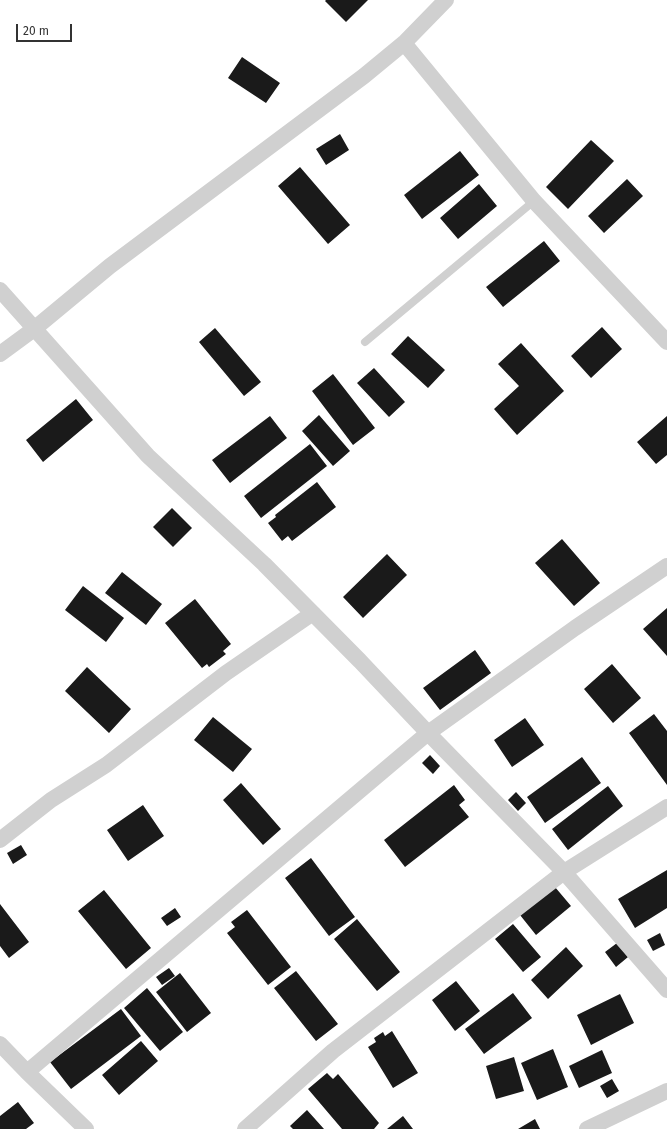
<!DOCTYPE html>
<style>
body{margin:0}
#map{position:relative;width:667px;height:1129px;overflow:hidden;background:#fff;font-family:"Fira Sans",sans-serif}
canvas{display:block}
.scale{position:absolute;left:16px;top:24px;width:56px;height:18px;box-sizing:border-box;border:2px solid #333;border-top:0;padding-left:5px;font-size:12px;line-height:14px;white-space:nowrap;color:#333;-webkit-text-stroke:3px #fff;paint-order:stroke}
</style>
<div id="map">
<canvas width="667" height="1129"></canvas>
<div class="scale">20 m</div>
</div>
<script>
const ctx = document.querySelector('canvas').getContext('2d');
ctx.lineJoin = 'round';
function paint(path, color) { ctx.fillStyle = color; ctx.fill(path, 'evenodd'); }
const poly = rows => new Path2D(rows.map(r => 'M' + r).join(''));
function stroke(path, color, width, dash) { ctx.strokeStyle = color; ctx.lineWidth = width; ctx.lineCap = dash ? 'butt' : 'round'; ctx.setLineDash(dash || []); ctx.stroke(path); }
const building = poly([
 [326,0,368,0,346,22,325,1],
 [242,57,280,83,266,103,228,78],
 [340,134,349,150,326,165,316,149],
 [591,140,614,161,568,209,546,187],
 [460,151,479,175,422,219,404,195],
 [300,167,350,225,328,244,278,186],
 [627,179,643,196,604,233,588,216],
 [479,184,497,206,458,239,440,218],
 [544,241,560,261,503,307,486,287],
 [602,327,622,349,591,378,571,356],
 [215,328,261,382,244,396,199,342],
 [408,336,445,370,428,388,391,354],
 [521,343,564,391,517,435,494,409,519,386,498,364],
 [374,368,405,402,389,417,357,383],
 [333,374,375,428,353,445,312,391],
 [76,399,93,420,43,462,26,440],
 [319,415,350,451,333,466,302,431],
 [270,416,287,438,230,483,212,460],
 [667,416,667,455,656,464,637,442],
 [310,444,327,466,261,518,244,496],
 [317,482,336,507,292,541,288,536,282,541,268,523,276,517,275,515],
 [172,508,192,528,173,547,153,527],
 [562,539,600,583,574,606,535,563],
 [387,554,407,575,363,618,343,597],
 [122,572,162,604,146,625,105,593],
 [83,586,124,618,106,642,65,610],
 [195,599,231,644,223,651,226,654,209,667,207,664,202,668,165,623],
 [667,608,667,656,643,629],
 [475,650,491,673,440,710,423,688],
 [612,664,641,698,613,723,584,689],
 [87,667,131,709,109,733,65,691],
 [654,714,667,731,667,785,629,733],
 [213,717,252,749,233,772,194,740],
 [525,718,544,745,512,767,494,740],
 [430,755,440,766,433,774,422,763],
 [582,757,601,783,545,823,527,797],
 [241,783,281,829,263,845,223,800],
 [454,785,465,800,459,805,469,817,405,867,384,840],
 [608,786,623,806,568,850,552,829],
 [516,792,526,803,518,811,508,800],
 [143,805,164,836,128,861,107,830],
 [21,845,27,855,13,864,7,853],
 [311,858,355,917,329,936,285,878],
 [667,870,667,908,635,928,618,899],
 [555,887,571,906,536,935,520,915],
 [104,890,151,948,126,969,78,911],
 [0,904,29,942,9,958,0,946],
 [175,908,181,917,167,926,161,918],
 [247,910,291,967,268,985,227,933,235,927,231,922],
 [357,919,400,972,377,991,334,939],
 [513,924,541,957,523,972,495,939],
 [660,933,665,945,653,951,647,940],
 [617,943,628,957,616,967,605,952],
 [566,947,583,966,548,999,531,980],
 [169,968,175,976,162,985,156,977],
 [296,971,338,1024,316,1041,274,988],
 [180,973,211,1013,187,1032,156,992],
 [456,981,480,1011,455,1031,432,1000],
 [147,988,183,1032,160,1051,124,1008],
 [513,993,532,1018,484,1054,465,1029],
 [620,994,634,1023,591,1045,577,1015],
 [121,1009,141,1036,71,1089,50,1062],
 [392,1031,418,1073,393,1088,368,1047,376,1042,374,1038,383,1032,385,1036],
 [141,1041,158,1061,119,1095,102,1075],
 [553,1049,568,1087,537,1100,521,1063],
 [602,1050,612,1073,579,1088,569,1066],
 [514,1057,524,1091,496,1099,486,1066],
 [327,1073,333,1079,338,1074,379,1123,374,1129,342,1129,308,1089],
 [612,1079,619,1091,607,1098,600,1086],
 [18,1102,34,1123,26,1129,0,1129,0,1116],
 [307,1110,324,1129,293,1129,290,1126],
 [403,1116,413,1129,387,1129],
 [535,1119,540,1129,518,1129]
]);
const lane = poly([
 [365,342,534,201]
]);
const street = poly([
 [404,43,534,201,667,342],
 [0,290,148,456,264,564,360,661,428,733,564,872,667,990],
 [0,354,34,329,110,266,364,76,404,43,446,0],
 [0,840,51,800,106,765,226,673,313,613],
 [0,1044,27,1072,86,1129],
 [27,1072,428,733,575,628,667,566],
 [245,1129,333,1051,564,872,667,807],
 [587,1129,667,1091]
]);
paint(building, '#1a1a1a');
stroke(lane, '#d0d0d0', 8);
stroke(street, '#d0d0d0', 16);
</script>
